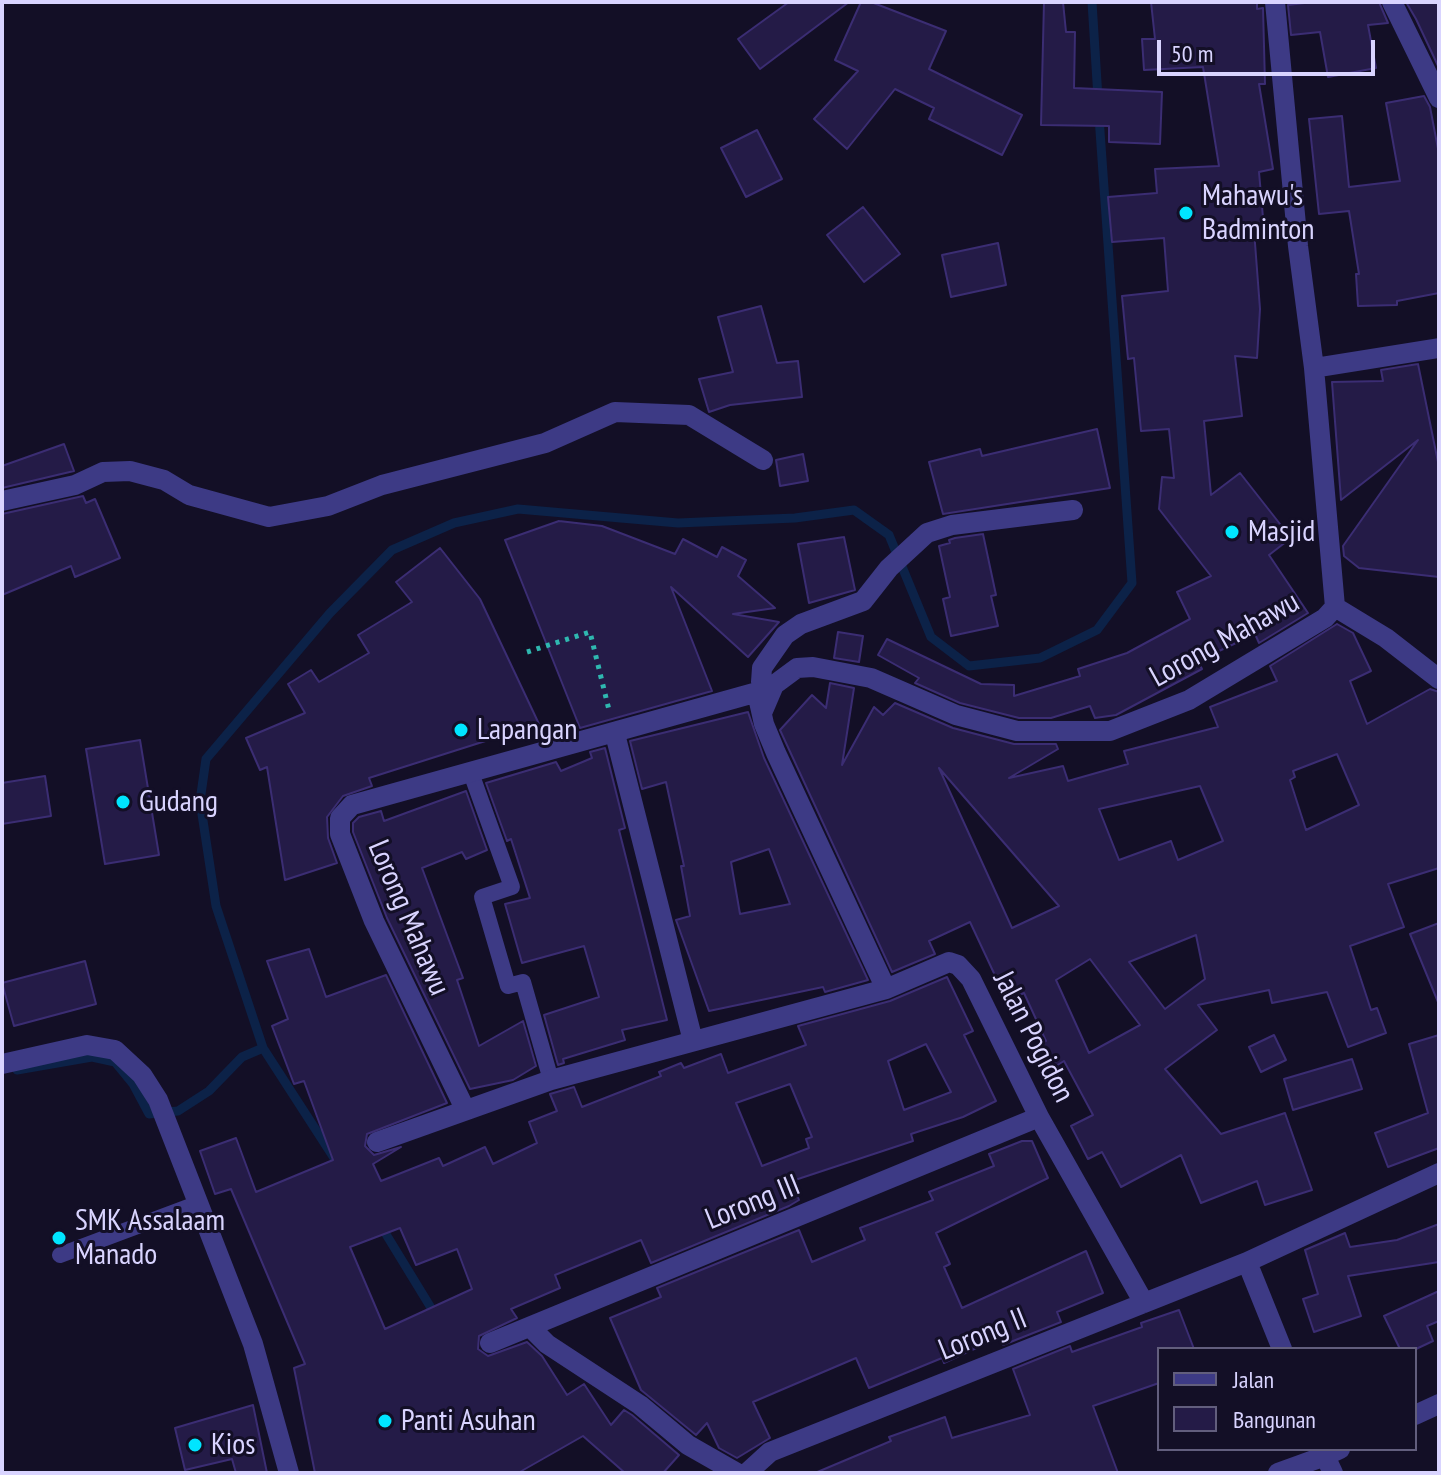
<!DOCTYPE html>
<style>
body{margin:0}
#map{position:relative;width:1441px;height:1475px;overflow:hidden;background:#130f26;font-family:"PT Sans Narrow",sans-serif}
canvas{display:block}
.frame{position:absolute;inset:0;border:4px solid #d9d4ff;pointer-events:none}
.legend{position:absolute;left:1157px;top:1347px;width:260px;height:104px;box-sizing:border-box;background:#130f26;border:2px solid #625e7d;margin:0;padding:10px 14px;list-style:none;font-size:24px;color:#d9d4ff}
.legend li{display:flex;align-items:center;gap:16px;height:40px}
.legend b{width:40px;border:2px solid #625e7d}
.scale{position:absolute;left:1157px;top:40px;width:218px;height:36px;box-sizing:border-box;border:4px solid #d9d4ff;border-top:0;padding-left:10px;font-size:24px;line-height:28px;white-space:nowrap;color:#d9d4ff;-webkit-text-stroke:6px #130f26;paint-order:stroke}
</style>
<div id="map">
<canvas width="1441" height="1475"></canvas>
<div class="frame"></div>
<ul class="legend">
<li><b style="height:10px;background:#3d3a85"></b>Jalan</li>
<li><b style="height:22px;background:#241b47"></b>Bangunan</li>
</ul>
<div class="scale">50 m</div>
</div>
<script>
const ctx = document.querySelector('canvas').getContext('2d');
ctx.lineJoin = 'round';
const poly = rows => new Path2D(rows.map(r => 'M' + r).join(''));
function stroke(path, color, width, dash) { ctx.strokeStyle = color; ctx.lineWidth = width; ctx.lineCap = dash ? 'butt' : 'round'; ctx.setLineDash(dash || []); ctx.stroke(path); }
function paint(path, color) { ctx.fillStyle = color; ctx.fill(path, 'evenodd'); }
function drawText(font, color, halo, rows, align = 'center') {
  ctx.font = font + ' "PT Sans Narrow",sans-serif'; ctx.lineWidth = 6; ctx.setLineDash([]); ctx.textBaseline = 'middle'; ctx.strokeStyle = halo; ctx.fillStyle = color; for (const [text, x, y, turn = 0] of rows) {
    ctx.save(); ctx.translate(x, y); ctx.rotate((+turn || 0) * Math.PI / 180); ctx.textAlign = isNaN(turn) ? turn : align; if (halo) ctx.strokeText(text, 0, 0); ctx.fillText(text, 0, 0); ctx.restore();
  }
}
const stream = poly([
 [1092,2,1098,98],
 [17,1070,92,1057,115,1062,133,1084,149,1114,178,1111,209,1091,242,1057,263,1048],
 [336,1161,263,1048,216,906,200,801,206,759,330,613,392,550,454,523,518,509,678,523,795,518,854,510,889,535,931,637,969,666,1040,658,1097,630,1132,583,1099,117],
 [381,1226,436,1316]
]);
const building = poly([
 [789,2,849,2,760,69,738,39,789,2],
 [861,2,871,2,946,31,929,69,1022,115,1002,155,929,119,934,108,895,89,847,149,814,119,858,71,835,60,861,2],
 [1044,2,1063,2,1066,32,1075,32,1074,88,1162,92,1160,144,1109,142,1109,126,1041,125,1044,2],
 [1151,2,1257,2,1257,9,1263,8,1265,84,1259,84,1273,169,1259,172,1264,229,1254,230,1260,309,1257,358,1235,356,1242,416,1204,421,1211,495,1240,473,1291,538,1269,555,1308,613,1259,643,1255,634,1198,661,1202,669,1116,715,1095,718,1090,706,1051,718,1019,718,960,703,915,683,919,678,878,655,887,639,981,684,1014,685,1014,696,1080,676,1078,669,1127,653,1190,619,1177,592,1211,576,1159,509,1162,477,1174,478,1169,429,1141,431,1134,358,1128,359,1122,296,1168,291,1164,238,1112,242,1108,197,1157,193,1155,169,1219,166,1203,67,1144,70,1142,39,1155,39,1151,2],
 [1313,2,1379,2,1388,23,1368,25,1376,68,1328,77,1320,32,1291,35,1288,5,1313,2],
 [1406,2,1439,2,1439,68,1416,19,1406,2],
 [1424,96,1430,107,1439,154,1439,293,1397,301,1397,305,1358,306,1356,274,1359,274,1349,211,1319,214,1309,119,1342,116,1349,187,1400,181,1386,103,1424,96],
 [757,130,782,179,746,197,721,148,757,130],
 [863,207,900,254,864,282,827,235,863,207],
 [998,243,1006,285,951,297,942,255,998,243],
 [761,306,777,363,798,361,802,397,730,405,709,412,699,379,733,372,718,317,761,306],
 [1418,364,1439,467,1439,577,1359,568,1344,556,1343,546,1418,440,1341,500,1332,382,1383,381,1381,370,1418,364],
 [1097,429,1110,488,943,514,929,462,980,449,982,456,1097,429],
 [64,444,74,471,2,488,2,466,64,444],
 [803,454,808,481,780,486,776,460,803,454],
 [83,496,86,503,95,499,120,558,75,577,71,566,2,595,2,514,83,496],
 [559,521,602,526,675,554,683,539,717,557,722,547,746,560,738,576,775,608,733,614,779,622,748,657,671,587,712,691,580,728,505,540,559,521],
 [983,534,996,595,991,596,998,626,951,636,943,599,950,597,939,546,950,543,949,540,955,538,983,534],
 [844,537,855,590,809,603,798,544,844,537],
 [440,548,480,599,539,724,369,778,372,786,343,796,327,817,328,838,337,863,285,880,267,767,260,770,246,738,305,713,288,684,311,670,319,682,369,653,358,635,412,602,396,582,440,548],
 [1337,624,1353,633,1371,671,1350,681,1367,724,1430,689,1439,692,1439,868,1388,884,1404,927,1350,946,1371,1010,1377,1008,1386,1033,1348,1047,1327,992,1272,1003,1269,990,1198,1005,1217,1030,1165,1069,1221,1134,1285,1113,1312,1190,1265,1205,1257,1181,1201,1203,1181,1155,1121,1187,1102,1152,1088,1159,1071,1126,1093,1115,1064,1061,1051,1069,1037,1046,1046,1041,1024,993,1007,1001,970,922,929,941,935,954,892,972,780,730,812,695,826,708,830,683,854,688,842,765,874,707,883,715,895,703,953,728,1014,744,1056,744,1058,749,1009,778,1063,766,1068,781,1128,764,1124,751,1218,727,1210,707,1277,681,1270,666,1337,624],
 [1337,754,1359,805,1306,830,1290,780,1295,777,1293,771,1337,754],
 [939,768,1059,906,1012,928,939,768],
 [1200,786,1223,841,1178,860,1171,841,1119,860,1099,809,1200,786],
 [1196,935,1205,979,1165,1009,1129,962,1196,935],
 [1090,959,1140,1025,1089,1053,1056,980,1090,959],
 [838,632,863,636,859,662,834,658,838,632],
 [748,712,764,758,868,980,825,992,823,987,709,1011,676,920,690,916,681,866,684,866,666,782,642,789,630,741,748,712],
 [769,849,790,904,740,914,731,862,769,849],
 [140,740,159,855,105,864,86,749,140,740],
 [605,748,625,828,619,830,667,1020,622,1030,625,1040,563,1059,564,1063,558,1065,544,1015,599,997,584,946,522,963,505,904,530,898,511,839,507,841,486,783,556,762,561,771,592,758,590,752,605,748],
 [45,776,51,816,2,824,2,783,45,776],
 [466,791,487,850,466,859,462,852,422,868,463,978,457,980,479,1046,523,1021,536,1066,513,1080,470,1089,387,918,353,832,353,823,359,817,381,811,384,821,466,791],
 [1439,923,1439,1002,1438,1002,1410,934,1439,923],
 [309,949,326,997,386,975,447,1103,367,1134,365,1146,374,1155,401,1147,373,1164,381,1181,439,1158,443,1166,485,1147,493,1164,537,1143,529,1122,557,1111,550,1094,574,1087,582,1107,661,1076,659,1072,681,1063,684,1068,721,1054,728,1073,806,1045,798,1026,890,1001,947,977,973,1031,964,1035,996,1101,963,1117,911,1134,913,1141,792,1181,799,1200,789,1206,651,1263,641,1240,555,1275,560,1288,511,1309,517,1318,479,1336,478,1349,488,1356,527,1342,542,1356,567,1395,584,1384,611,1425,624,1410,632,1415,679,1455,663,1473,625,1473,583,1436,518,1473,315,1473,294,1368,305,1364,231,1189,215,1194,200,1151,236,1138,256,1192,333,1160,304,1081,294,1084,272,1026,288,1019,267,961,309,949],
 [926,1044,951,1092,904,1110,888,1061,926,1044],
 [790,1084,812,1137,806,1139,809,1148,762,1166,736,1103,790,1084],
 [400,1228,416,1265,457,1249,472,1289,385,1329,350,1247,400,1228],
 [85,961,96,1004,14,1026,2,983,85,961],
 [1274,1035,1286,1060,1261,1072,1249,1047,1274,1035],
 [1439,1035,1439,1148,1388,1167,1375,1133,1428,1113,1409,1044,1439,1035],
 [1352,1059,1362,1089,1293,1110,1284,1079,1352,1059],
 [1022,1141,1032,1141,1048,1178,936,1233,950,1264,944,1267,962,1308,1086,1251,1103,1293,1057,1312,1061,1322,1003,1345,1000,1337,944,1363,942,1358,869,1388,856,1358,753,1402,770,1438,737,1458,719,1448,707,1423,696,1435,641,1390,610,1318,661,1297,657,1288,799,1230,812,1262,865,1240,860,1228,933,1200,929,1192,994,1166,989,1154,1022,1141],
 [1439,1224,1439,1262,1348,1276,1361,1316,1314,1332,1303,1299,1318,1294,1305,1250,1345,1233,1350,1247,1397,1240,1439,1224],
 [1439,1291,1439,1321,1427,1326,1433,1341,1416,1349,1400,1349,1384,1316,1439,1291],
 [1179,1310,1194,1349,1159,1349,1159,1383,1093,1406,1118,1473,815,1473,891,1441,889,1437,945,1417,952,1438,1030,1415,1013,1369,1070,1346,1072,1352,1142,1327,1141,1323,1179,1310],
 [253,1405,267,1473,236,1473,232,1459,185,1470,175,1428,253,1405]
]);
const path = poly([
 [527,652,590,632,609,710]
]);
const service = poly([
 [471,773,512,887,482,897,508,986,523,982,551,1080],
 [60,1255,199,1203]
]);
const minor = poly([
 [1392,2,1439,98],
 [1314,368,1439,348],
 [2,501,75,485,103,472,130,471,164,480,189,495,269,517,328,506,382,485,545,443,615,412,689,415,763,460],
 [1335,607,1386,638,1439,679],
 [769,693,761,682,762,668,785,635,801,624,863,601,889,568,927,533,952,525,1073,510],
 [762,713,774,685,797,668,813,667,871,678,956,715,1017,731,1110,731,1189,700,1325,618,1335,607,1314,368,1298,246,1275,2],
 [615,734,693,1041],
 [2,1064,87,1045,115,1050,142,1075,158,1100,253,1344,289,1473],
 [465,1109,374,921,340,834,340,818,352,805,754,693,758,697,764,724,776,753,886,989],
 [377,1142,551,1080,886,989,949,962,958,965,971,979,1039,1117,1144,1303],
 [1247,1262,1282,1349],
 [530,1327,547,1344,640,1405,688,1445,737,1473],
 [490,1343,1039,1117],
 [1415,1415,1439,1404],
 [747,1473,770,1452,1247,1262,1439,1173],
 [1278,1473,1325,1456,1322,1449],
 [1333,1473,1325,1456,1340,1449]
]);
const markers = [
 [1186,213,8,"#00e5ff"],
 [1232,532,8,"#00e5ff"],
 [461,730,8,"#00e5ff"],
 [123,802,8,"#00e5ff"],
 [59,1238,8,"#00e5ff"],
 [385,1421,8,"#00e5ff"],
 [195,1445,8,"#00e5ff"]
];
const poiNames = [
 ["Mahawu's",1202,196],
 ["Badminton",1202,230],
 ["Masjid",1248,532],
 ["Lapangan",477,730],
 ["Gudang",139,802],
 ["SMK Assalaam",75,1221],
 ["Manado",75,1255],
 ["Panti Asuhan",401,1421],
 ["Kios",211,1445]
];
const streetNames = [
 ["Lorong Mahawu",1225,640,-29],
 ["Lorong Mahawu",408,918,67],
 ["Jalan Pogidon",1033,1037,63],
 ["Lorong III",753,1203,-22],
 ["Lorong II",983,1335,-22]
];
stroke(stream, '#0c2248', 9);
paint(building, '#241b47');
stroke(building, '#3b2d73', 2);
stroke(path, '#2fb8b0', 5, [4, 6]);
stroke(service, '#3d3a85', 16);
stroke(minor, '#3d3a85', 20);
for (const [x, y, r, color] of markers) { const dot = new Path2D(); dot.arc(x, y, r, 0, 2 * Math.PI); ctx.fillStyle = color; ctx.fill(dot); stroke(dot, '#130f26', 3); }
drawText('30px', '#d9d4ff', '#130f26', poiNames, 'left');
drawText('30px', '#d9d4ff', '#130f26', streetNames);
</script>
